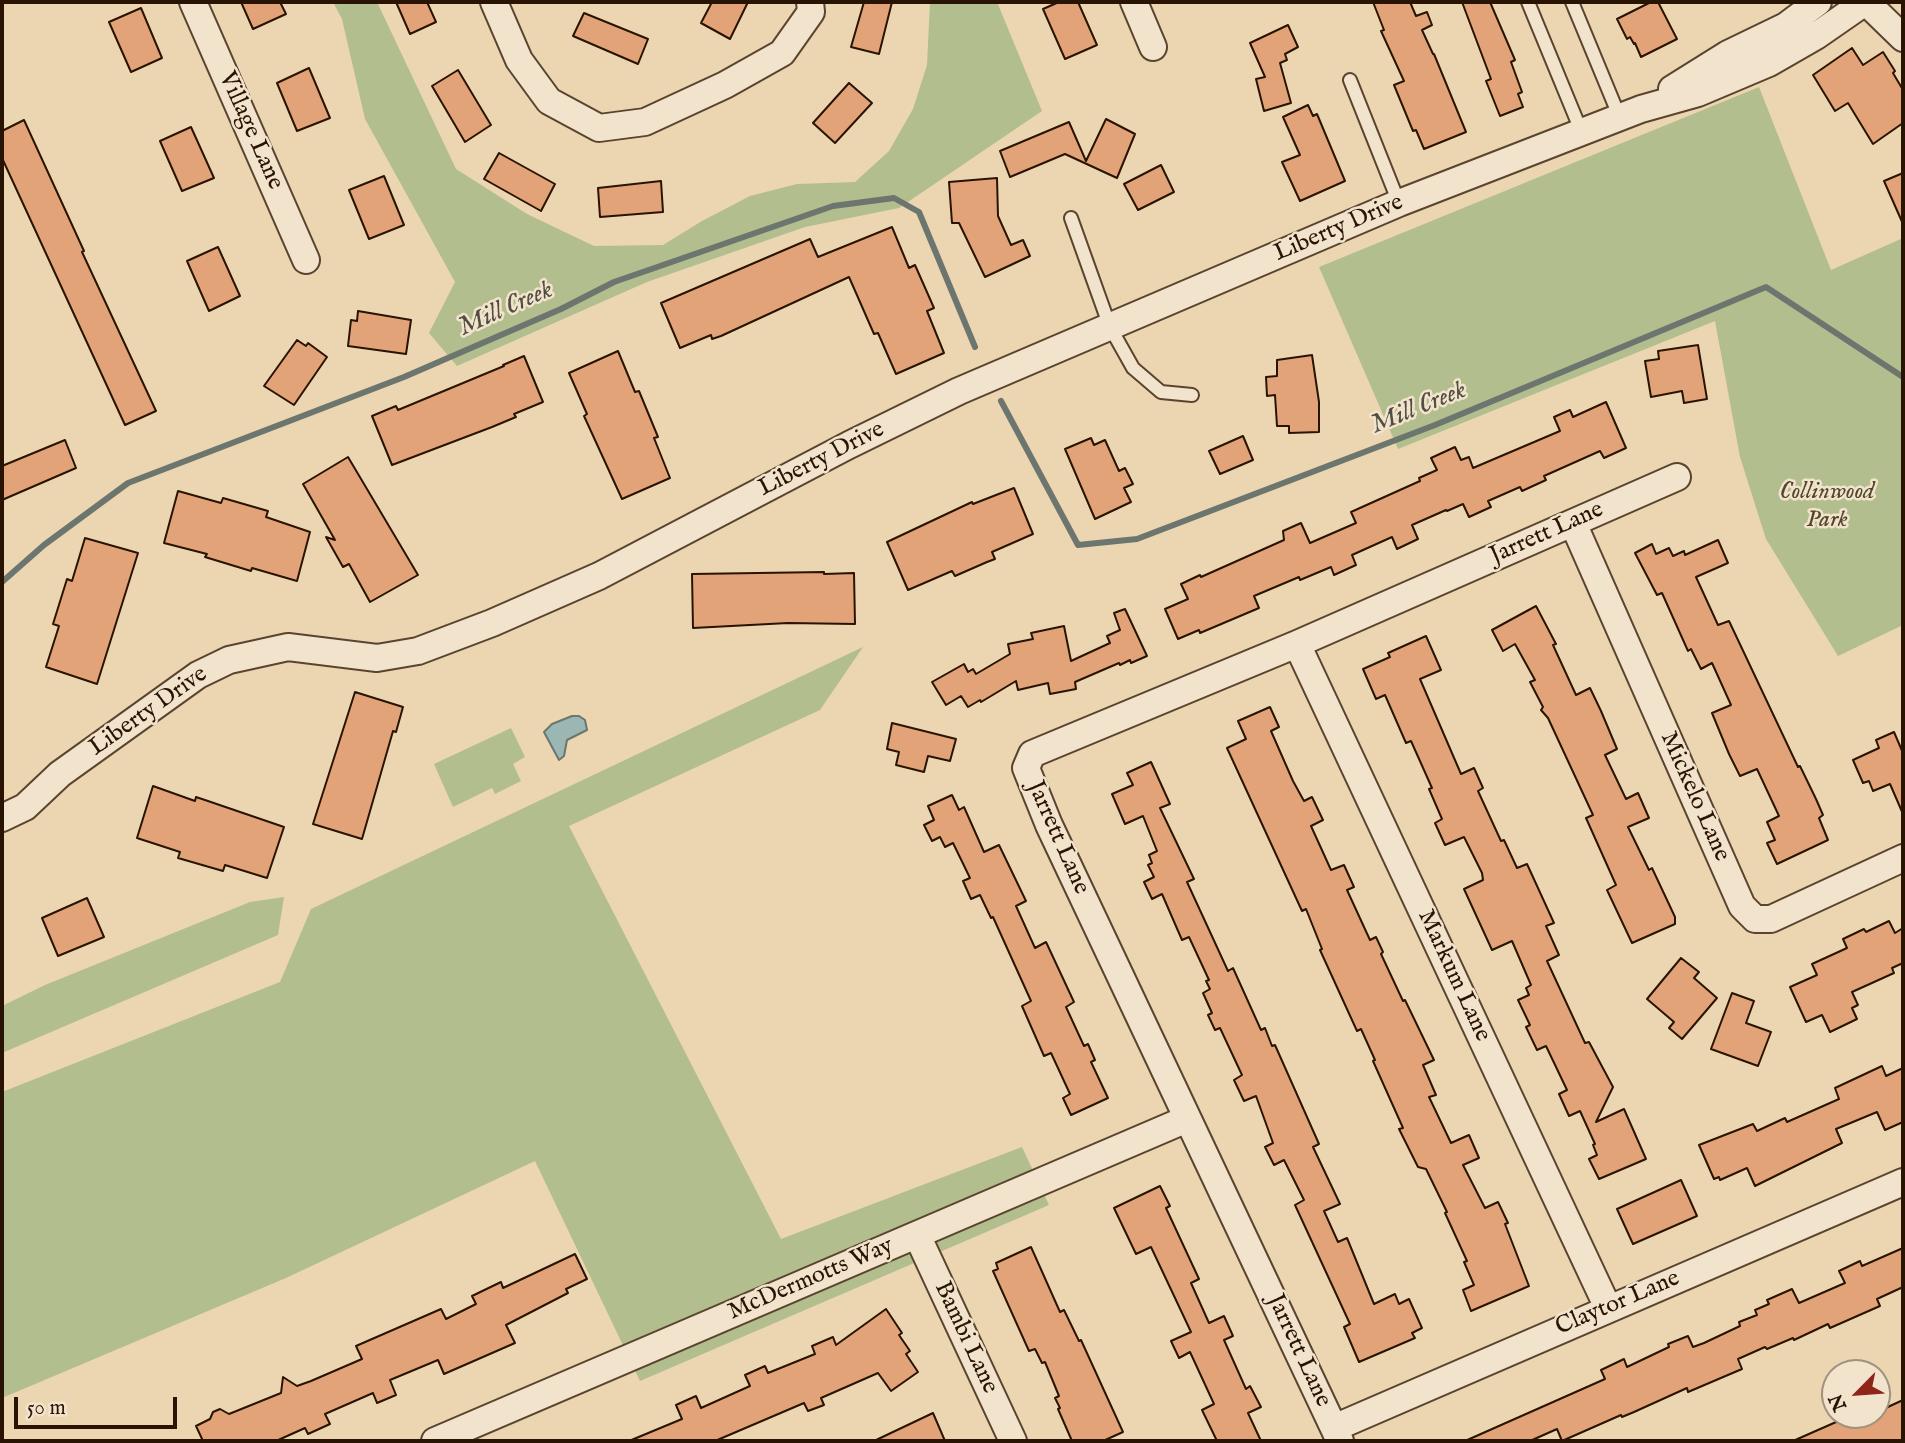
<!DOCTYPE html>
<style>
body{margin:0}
#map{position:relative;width:1905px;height:1443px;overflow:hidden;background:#ebd6b1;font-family:"IM FELL English",serif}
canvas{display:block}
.frame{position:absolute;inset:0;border:4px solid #291404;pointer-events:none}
.north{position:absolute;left:1821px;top:1359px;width:70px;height:70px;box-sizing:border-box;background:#f2e4cc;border:2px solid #a2917c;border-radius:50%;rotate:245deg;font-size:19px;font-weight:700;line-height:28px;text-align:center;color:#291404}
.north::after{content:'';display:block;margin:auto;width:24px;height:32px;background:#8f2418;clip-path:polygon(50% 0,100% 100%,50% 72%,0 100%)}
.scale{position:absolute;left:14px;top:1397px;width:163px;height:32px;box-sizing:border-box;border:4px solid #291404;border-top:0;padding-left:9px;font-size:21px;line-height:24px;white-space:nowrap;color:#291404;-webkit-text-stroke:5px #f2e4cc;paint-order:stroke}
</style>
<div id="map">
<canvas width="1905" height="1443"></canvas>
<div class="frame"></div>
<div class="north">N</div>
<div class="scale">50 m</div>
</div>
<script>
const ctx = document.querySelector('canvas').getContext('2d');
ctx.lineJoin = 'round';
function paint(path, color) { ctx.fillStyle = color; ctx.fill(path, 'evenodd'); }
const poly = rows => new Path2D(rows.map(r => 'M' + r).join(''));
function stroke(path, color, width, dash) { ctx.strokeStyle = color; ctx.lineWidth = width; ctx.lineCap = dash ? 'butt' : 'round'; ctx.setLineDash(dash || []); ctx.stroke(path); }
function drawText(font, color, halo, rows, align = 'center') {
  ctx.font = font + ' "IM FELL English",serif'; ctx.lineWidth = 5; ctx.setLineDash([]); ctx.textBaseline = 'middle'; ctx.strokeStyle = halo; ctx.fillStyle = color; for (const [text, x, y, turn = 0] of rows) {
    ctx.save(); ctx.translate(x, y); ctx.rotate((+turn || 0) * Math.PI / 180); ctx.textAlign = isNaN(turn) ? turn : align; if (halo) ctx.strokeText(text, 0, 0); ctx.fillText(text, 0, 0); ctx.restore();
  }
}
const green = poly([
 [333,2,377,2,456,169,527,214,594,246,663,245,702,221,750,196,797,184,855,182,889,151,913,109,927,65,930,2,997,2,1042,111,899,208,805,227,647,282,457,366,429,333,455,282,365,119,342,19],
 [1759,87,1831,270,1903,238,1903,625,1838,656,1766,539,1740,457,1715,321,1398,449,1319,267],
 [863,647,820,710,569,826,781,1239,1022,1147,1049,1205,640,1381,535,1161,286,1278,2,1398,2,1092,280,982,311,909],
 [511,728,525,757,513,764,521,781,495,794,492,788,453,807,434,764],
 [284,897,278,935,2,1053,2,1006,45,985,250,902]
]);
const water = poly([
 [572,716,579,716,585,720,587,730,567,740,564,756,559,760,544,732,552,724,572,716]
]);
const stream = poly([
 [1001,401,1078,545,1137,539,1435,425,1766,287,1903,377],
 [2,582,44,545,128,483,404,377,561,309,614,282,833,206,894,198,919,212,975,347]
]);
const building = poly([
 [241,2,280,2,286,14,253,29,241,2],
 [396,2,427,2,436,22,410,34,396,2],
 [712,2,748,2,730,39,701,23,712,2],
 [864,2,892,2,879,54,851,47,864,2],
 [1059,2,1078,2,1097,45,1065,59,1043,9,1059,2],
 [1373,2,1410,2,1416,16,1427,12,1432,25,1422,30,1433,54,1434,54,1466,132,1424,149,1416,130,1413,131,1394,85,1404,81,1381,31,1384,30,1373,2],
 [1462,2,1490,2,1515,60,1511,62,1522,92,1518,94,1523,107,1500,116,1486,81,1491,79,1462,2],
 [1651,2,1658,2,1677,39,1641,57,1635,43,1634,44,1630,37,1627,39,1617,19,1651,2],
 [141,8,162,58,131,72,109,22,141,8],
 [584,13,648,39,638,64,573,36,584,13],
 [1288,25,1298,47,1285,54,1287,60,1280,63,1291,103,1264,111,1256,79,1265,77,1250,43,1288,25],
 [1852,48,1863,65,1883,52,1895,71,1893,73,1903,90,1903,123,1873,144,1848,103,1835,111,1813,75,1852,48],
 [309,68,330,118,297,131,277,83,309,68],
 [458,70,491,125,465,142,432,86,458,70],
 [849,83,872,103,835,143,813,123,849,83],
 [1308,105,1313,116,1317,114,1345,181,1300,201,1282,162,1300,155,1283,117,1308,105],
 [1106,119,1135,134,1117,178,1065,154,1010,177,1000,151,1069,122,1086,161,1106,119],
 [24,120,84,251,82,252,156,411,125,425,2,158,2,131,24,120],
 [191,127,214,178,182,191,160,141,191,127],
 [499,153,555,184,541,211,484,179,499,153],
 [1161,165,1174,192,1138,210,1124,184,1161,165],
 [1903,173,1903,224,1884,181,1903,173],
 [384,176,404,225,369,239,349,190,384,176],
 [997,178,998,216,1011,245,1023,240,1030,256,985,277,959,223,952,223,949,182,997,178],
 [661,181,663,212,600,217,598,188,661,181],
 [892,227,909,268,915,265,934,308,927,311,944,353,896,374,878,333,874,334,849,277,721,336,712,339,711,335,680,348,661,303,810,239,818,257,892,227],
 [218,247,240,296,209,311,187,261,218,247],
 [358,311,411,320,406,354,348,346,351,320,357,321,358,311],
 [297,340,306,346,308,343,327,357,294,405,264,386,297,340],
 [1698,345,1707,399,1684,403,1682,391,1651,397,1645,361,1659,359,1658,351,1698,345],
 [618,351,635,392,639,391,658,437,654,438,670,478,622,499,584,416,587,414,569,373,618,351],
 [1312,355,1319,402,1319,432,1289,433,1289,426,1277,426,1275,395,1267,396,1266,377,1277,376,1277,360,1312,355],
 [524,356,543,402,514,414,516,417,492,427,392,465,372,416,396,406,398,410,504,366,503,365,524,356],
 [1606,402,1626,448,1604,458,1600,451,1544,476,1546,480,1522,491,1520,487,1488,501,1491,507,1469,517,1463,504,1447,511,1446,510,1412,525,1418,539,1397,549,1392,537,1352,555,1356,565,1334,575,1331,567,1300,580,1299,577,1254,596,1259,608,1200,633,1199,630,1178,639,1165,609,1188,599,1181,584,1200,575,1201,577,1284,540,1283,531,1301,523,1310,543,1356,523,1351,512,1420,481,1419,478,1437,470,1431,458,1455,447,1461,460,1469,457,1473,468,1560,431,1554,417,1570,410,1573,417,1606,402],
 [1243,436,1253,460,1220,474,1209,451,1243,436],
 [1091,438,1094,445,1105,440,1119,471,1125,468,1133,484,1124,488,1131,502,1095,519,1065,449,1091,438],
 [65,440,76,468,2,500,2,466,65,440],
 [348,457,418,575,370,602,349,564,343,567,326,537,335,540,303,484,348,457],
 [1014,488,1033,534,992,552,995,559,987,562,955,576,952,571,908,590,887,542,972,502,973,504,1014,488],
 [178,491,221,503,223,498,268,511,266,517,310,532,297,581,252,568,251,571,205,557,207,554,164,543,178,491],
 [85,538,138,553,97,684,46,667,59,626,53,624,67,579,72,581,85,538],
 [1718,540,1728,563,1696,577,1718,625,1729,621,1798,767,1800,766,1816,799,1823,815,1819,818,1828,840,1777,864,1767,843,1775,840,1767,822,1779,816,1757,769,1740,776,1729,754,1712,713,1731,705,1712,663,1701,669,1691,649,1688,651,1662,593,1657,595,1635,553,1652,544,1656,554,1669,548,1673,556,1684,551,1685,555,1718,540],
 [824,572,824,574,854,573,855,624,788,623,693,628,692,574,824,572],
 [1536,606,1556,644,1553,645,1576,695,1590,688,1601,711,1617,749,1605,755,1626,799,1638,793,1649,818,1628,827,1649,870,1652,868,1675,917,1675,924,1632,943,1607,890,1616,885,1586,818,1593,815,1548,718,1541,710,1543,707,1530,682,1535,680,1515,644,1503,651,1492,630,1536,606],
 [1125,609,1147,656,1131,663,1130,660,1120,665,1119,663,1075,682,1076,689,1050,694,1048,683,1018,690,1016,681,981,702,980,700,968,707,961,696,946,705,932,682,964,664,968,672,973,669,976,674,1010,654,1008,644,1033,639,1031,633,1064,626,1071,661,1110,643,1107,636,1120,630,1114,613,1125,609],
 [1426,636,1441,670,1420,679,1461,774,1474,768,1483,788,1478,791,1501,841,1504,840,1517,868,1527,864,1554,923,1546,926,1559,955,1547,961,1585,1043,1589,1042,1613,1087,1596,1122,1624,1109,1646,1159,1599,1179,1589,1159,1597,1155,1593,1145,1595,1144,1580,1111,1569,1116,1559,1094,1567,1090,1546,1046,1537,1050,1526,1027,1530,1025,1518,1000,1529,995,1526,988,1531,985,1512,941,1492,950,1464,889,1483,880,1482,873,1464,837,1445,845,1435,823,1442,819,1429,789,1432,788,1411,741,1406,743,1385,695,1376,699,1363,669,1390,657,1388,653,1426,636],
 [355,692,403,707,396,732,393,731,362,839,313,824,355,692],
 [1270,707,1279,727,1271,731,1293,781,1304,801,1312,797,1323,820,1311,826,1331,870,1344,865,1354,887,1347,890,1370,940,1376,937,1383,952,1381,954,1403,1001,1405,1000,1434,1060,1423,1065,1436,1095,1429,1097,1451,1143,1469,1135,1479,1158,1463,1165,1485,1208,1498,1202,1508,1223,1505,1224,1529,1286,1471,1311,1463,1290,1474,1285,1464,1262,1467,1261,1445,1213,1447,1212,1426,1169,1418,1167,1399,1129,1403,1128,1373,1061,1375,1060,1361,1029,1357,1031,1320,950,1322,949,1306,909,1302,911,1227,748,1246,739,1238,721,1270,707],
 [892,723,956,739,950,761,928,756,924,772,896,765,899,752,887,749,892,723],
 [1894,732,1903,753,1903,814,1890,784,1873,791,1869,781,1863,783,1853,760,1879,748,1876,740,1894,732],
 [1151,762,1170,804,1160,808,1194,879,1187,882,1228,971,1233,968,1261,1030,1265,1028,1272,1046,1275,1045,1319,1144,1313,1147,1340,1204,1324,1211,1338,1242,1347,1238,1374,1304,1395,1294,1399,1304,1409,1299,1422,1328,1412,1333,1415,1338,1359,1362,1344,1327,1350,1324,1295,1205,1304,1200,1284,1160,1274,1165,1265,1147,1273,1143,1256,1096,1244,1101,1234,1080,1242,1075,1220,1028,1215,1030,1208,1015,1212,1013,1203,993,1210,989,1206,981,1209,980,1189,937,1182,940,1162,894,1152,899,1144,882,1154,877,1148,865,1152,863,1149,855,1157,851,1143,816,1125,824,1112,794,1133,785,1127,773,1151,762],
 [153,786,195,801,196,797,205,800,284,827,267,878,225,865,223,871,178,858,180,852,137,838,153,786],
 [952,795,959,810,964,807,984,852,999,845,1026,901,1016,906,1035,948,1046,942,1074,1002,1066,1007,1084,1046,1088,1044,1095,1060,1091,1062,1108,1098,1071,1115,1063,1098,1070,1094,1051,1053,1044,1056,1022,1006,1031,1001,993,917,991,918,980,895,971,899,963,881,970,878,953,843,945,847,940,837,932,841,924,825,934,820,928,806,952,795],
 [87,898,104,937,58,956,42,918,87,898],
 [1889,921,1895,933,1903,928,1903,963,1892,968,1894,973,1852,992,1858,1005,1852,1008,1857,1019,1830,1032,1822,1015,1806,1022,1790,987,1817,975,1812,964,1847,948,1843,939,1864,929,1866,932,1889,921],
 [1681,958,1699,972,1694,978,1717,998,1682,1039,1669,1028,1674,1022,1647,999,1681,958],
 [1732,993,1754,1001,1746,1023,1771,1032,1758,1066,1711,1049,1732,993],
 [1882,1066,1886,1076,1903,1068,1903,1122,1885,1130,1877,1112,1836,1129,1842,1143,1755,1186,1747,1168,1720,1180,1719,1177,1714,1179,1699,1145,1753,1124,1757,1131,1785,1118,1787,1122,1839,1099,1835,1088,1882,1066],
 [1681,1180,1697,1216,1633,1244,1617,1209,1681,1180],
 [1160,1186,1170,1206,1166,1208,1199,1279,1191,1283,1209,1323,1224,1316,1233,1336,1224,1340,1246,1389,1250,1386,1261,1407,1248,1413,1261,1441,1217,1441,1202,1410,1214,1404,1190,1352,1179,1358,1171,1341,1191,1332,1151,1247,1136,1254,1114,1208,1160,1186],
 [1031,1247,1060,1312,1064,1310,1079,1341,1081,1340,1123,1432,1103,1441,1072,1441,1058,1409,1060,1408,1055,1398,1059,1396,1045,1362,1042,1363,1035,1349,1029,1351,993,1271,998,1269,996,1263,1031,1247],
 [1903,1248,1903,1287,1877,1299,1880,1306,1830,1328,1828,1324,1794,1340,1793,1338,1767,1349,1765,1347,1738,1359,1742,1369,1688,1392,1687,1388,1634,1412,1622,1417,1621,1415,1562,1441,1557,1429,1530,1441,1465,1441,1605,1379,1601,1370,1624,1359,1627,1367,1669,1347,1668,1344,1688,1336,1693,1347,1704,1343,1740,1326,1739,1322,1757,1315,1755,1310,1769,1304,1767,1300,1792,1289,1799,1303,1845,1283,1839,1271,1860,1261,1862,1266,1903,1248],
 [575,1254,587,1279,566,1289,568,1293,506,1325,515,1343,444,1374,438,1360,390,1380,396,1395,377,1403,373,1393,325,1414,330,1424,308,1434,305,1428,276,1441,203,1441,196,1426,210,1419,213,1412,220,1409,229,1414,281,1393,283,1377,297,1386,311,1381,362,1359,356,1346,441,1309,446,1319,476,1304,472,1296,501,1282,503,1288,575,1254],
 [886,1309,902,1333,899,1335,910,1351,906,1354,918,1372,891,1391,878,1373,821,1398,824,1405,808,1411,804,1403,715,1441,629,1441,682,1419,676,1405,696,1396,701,1408,750,1386,745,1375,765,1366,768,1373,815,1354,812,1346,833,1337,836,1345,886,1309],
 [1903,1400,1903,1441,1793,1441,1852,1415,1877,1415,1877,1412,1903,1400],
 [933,1413,945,1441,874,1441,933,1413]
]);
const service = poly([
 [1528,2,1582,133],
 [1572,2,1620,118],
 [1350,80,1399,203],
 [1071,218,1110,327,1133,368,1161,392,1192,395]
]);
const minor = poly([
 [193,2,306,260],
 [494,2,519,60,549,101,599,128,645,122,725,85,782,53,811,12,810,2],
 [1134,2,1153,47],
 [1866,2,1903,38],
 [1672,89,1728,54,1786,26,1818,2],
 [1573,523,1742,906,1755,919,1771,919,1903,858],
 [1297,644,1608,1308],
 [2,818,25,807,60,774,198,675,229,660,288,647,377,658,418,651,492,623,599,576,849,445,959,391,1399,203,1641,109,1698,93,1769,63,1816,36,1865,2],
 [917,1235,1013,1441],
 [1334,1428,1903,1182],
 [435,1441,1187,1119],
 [1340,1441,1049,825,1026,768,1032,754,1297,644,1677,477]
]);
const streetNames = [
 ["Village Lane",250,131,66],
 ["Liberty Drive",1339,229,-23],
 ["Liberty Drive",822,460,-27],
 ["Jarrett Lane",1547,534,-24],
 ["Liberty Drive",149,712,-35],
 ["Mickelo Lane",1694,797,66],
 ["Jarrett Lane",1057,838,66],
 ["Markum Lane",1453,976,65],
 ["McDermotts Way",811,1280,-23],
 ["Claytor Lane",1618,1304,-23],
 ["Bambi Lane",965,1338,65],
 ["Jarrett Lane",1298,1351,65]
];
const parkNames = [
 ["Collinwood",1827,493],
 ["Park",1827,521]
];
const waterNames = [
 ["Mill Creek",506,310,-24],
 ["Mill Creek",1419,409,-22]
];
paint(green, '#b3be8e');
paint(water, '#9ab7b4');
stroke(water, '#6d766e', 2);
stroke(stream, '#6d766e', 6);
paint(building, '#e3a378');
stroke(building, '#291404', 2);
stroke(service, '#5a442f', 16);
stroke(minor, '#5a442f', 30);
stroke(service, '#f2e4cc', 12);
stroke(minor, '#f2e4cc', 26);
drawText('24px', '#291404', '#f2e4cc', streetNames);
drawText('italic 24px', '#52472d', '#f2e4cc', parkNames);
drawText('italic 26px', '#514d42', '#f2e4cc', waterNames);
</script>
